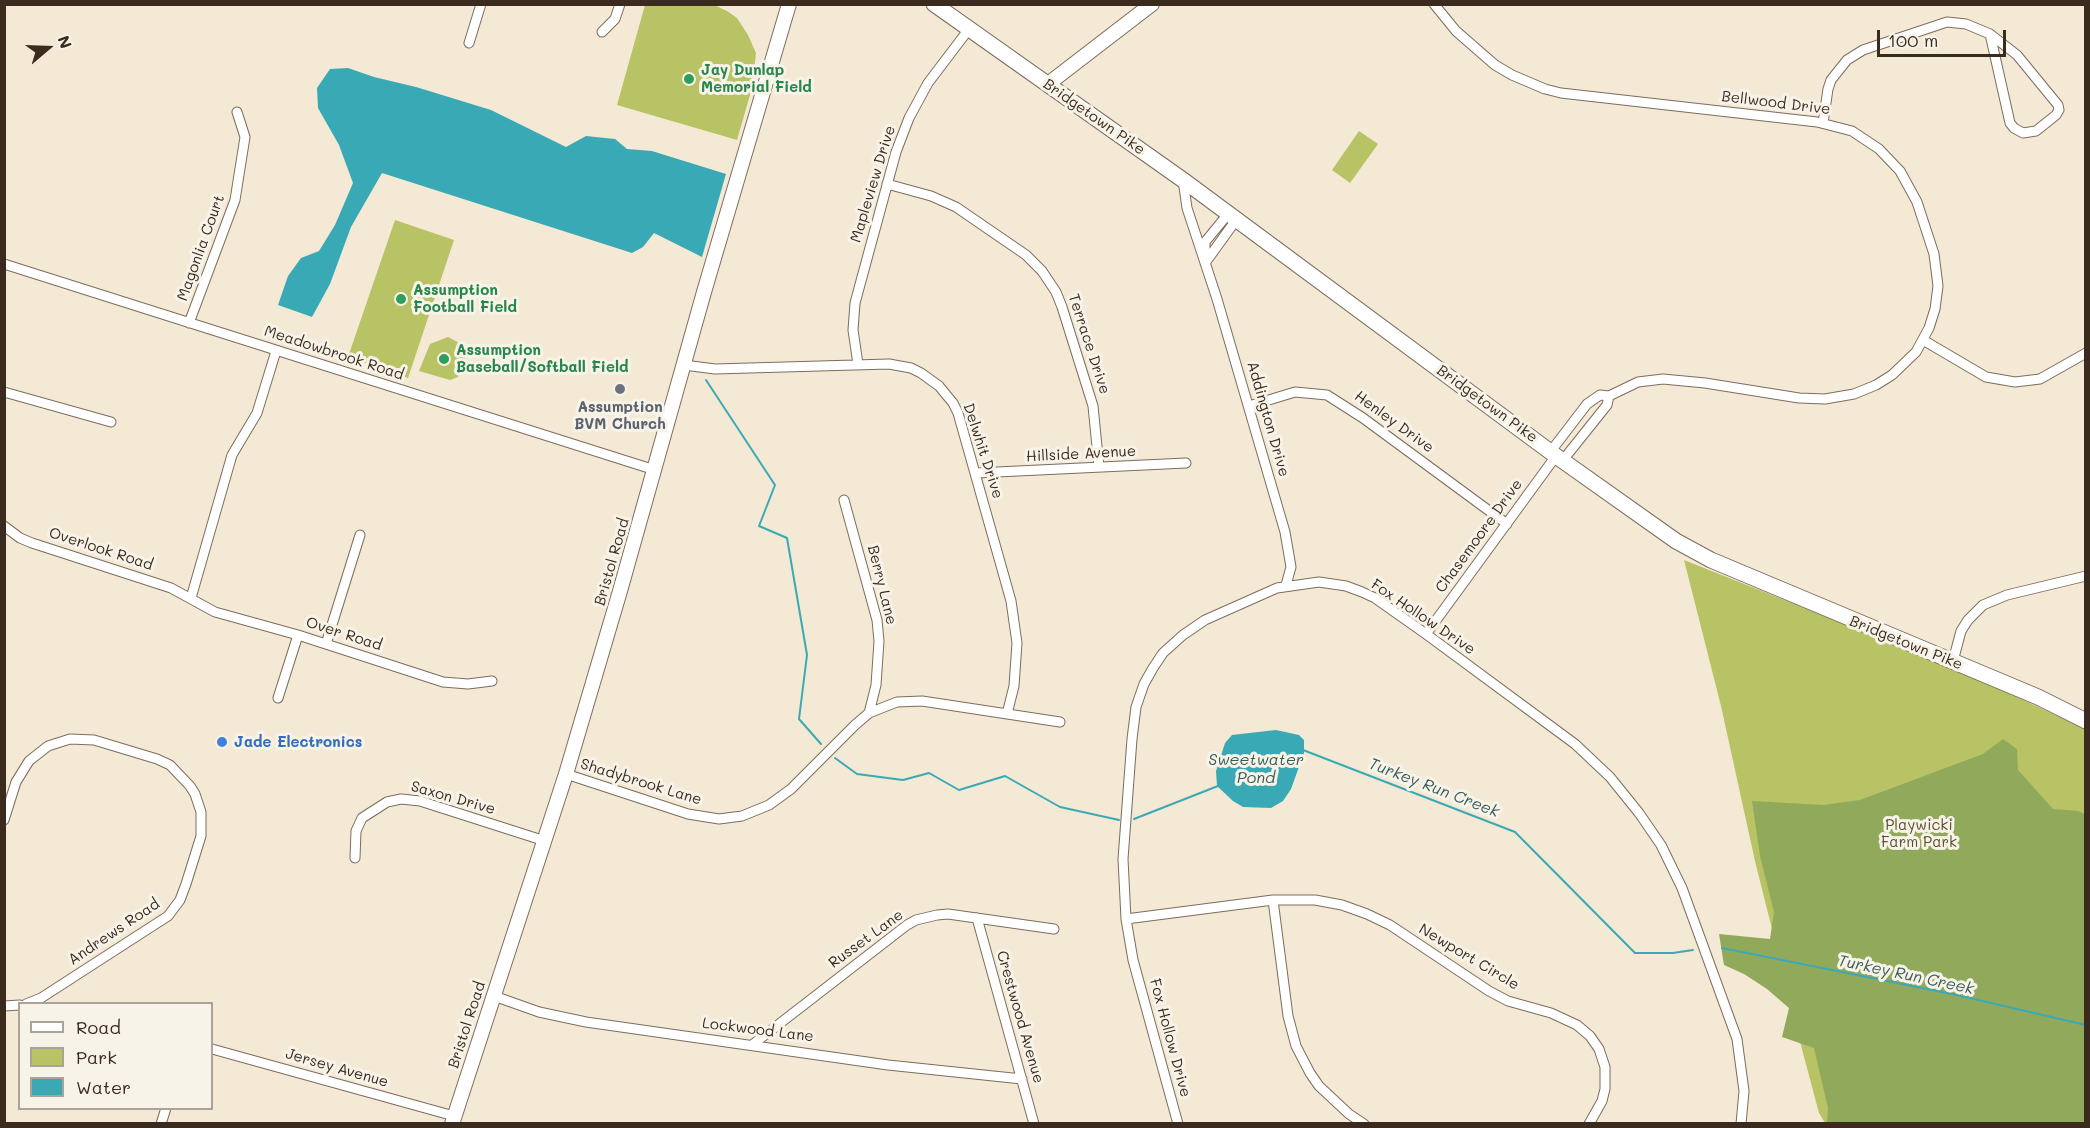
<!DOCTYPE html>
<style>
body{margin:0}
#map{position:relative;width:2090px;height:1128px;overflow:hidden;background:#f4e9d4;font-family:Mali,sans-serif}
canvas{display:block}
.frame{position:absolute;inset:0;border:6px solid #3b2a1e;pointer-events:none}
.legend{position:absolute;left:18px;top:1002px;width:195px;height:108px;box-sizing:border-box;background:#f7f3e8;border:2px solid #aca397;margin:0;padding:8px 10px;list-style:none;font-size:18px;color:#3b2a1e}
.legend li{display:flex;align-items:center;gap:12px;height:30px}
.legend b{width:30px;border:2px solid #aca397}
.north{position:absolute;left:18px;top:18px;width:60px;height:60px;-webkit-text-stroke:4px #f7f3e8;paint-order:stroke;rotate:71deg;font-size:16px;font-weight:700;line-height:24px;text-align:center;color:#3b2a1e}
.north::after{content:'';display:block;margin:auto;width:21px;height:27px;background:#3b2a1e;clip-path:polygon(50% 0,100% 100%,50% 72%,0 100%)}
.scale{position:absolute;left:1877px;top:30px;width:129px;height:27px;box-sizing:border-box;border:3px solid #3b2a1e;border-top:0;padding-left:8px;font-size:18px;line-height:21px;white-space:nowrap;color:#3b2a1e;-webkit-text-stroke:4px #f7f3e8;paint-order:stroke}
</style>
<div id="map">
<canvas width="2090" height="1128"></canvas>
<div class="frame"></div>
<ul class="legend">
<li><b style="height:8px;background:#fff"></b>Road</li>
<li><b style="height:16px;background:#b7c365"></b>Park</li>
<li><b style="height:16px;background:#39aab5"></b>Water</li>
</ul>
<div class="north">N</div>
<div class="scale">100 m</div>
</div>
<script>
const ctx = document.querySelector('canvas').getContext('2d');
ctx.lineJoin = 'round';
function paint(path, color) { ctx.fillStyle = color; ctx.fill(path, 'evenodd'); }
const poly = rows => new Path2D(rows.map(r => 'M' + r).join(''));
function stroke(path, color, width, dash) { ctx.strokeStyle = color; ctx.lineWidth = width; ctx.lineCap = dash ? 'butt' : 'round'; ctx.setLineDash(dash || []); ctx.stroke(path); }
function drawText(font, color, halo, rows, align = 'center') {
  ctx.font = font + ' Mali,sans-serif'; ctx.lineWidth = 6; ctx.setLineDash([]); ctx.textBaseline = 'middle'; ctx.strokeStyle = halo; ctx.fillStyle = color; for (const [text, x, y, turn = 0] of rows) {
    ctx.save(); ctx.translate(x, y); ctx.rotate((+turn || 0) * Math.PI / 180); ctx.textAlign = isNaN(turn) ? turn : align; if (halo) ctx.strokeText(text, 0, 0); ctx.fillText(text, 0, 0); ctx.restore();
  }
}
const green = poly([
 [712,4,727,11,737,18,748,35,756,53,752,88,737,140,617,105,645,5],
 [1359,131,1378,144,1350,183,1332,170],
 [395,220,454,240,408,378,348,357],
 [448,337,469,348,458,377,450,380,419,371,430,344],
 [1684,560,1960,670,2085,729,2085,1123,1825,1123,1819,1113,1803,1053,1755,861,1721,706]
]);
const forest = poly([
 [2003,739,2017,749,2018,770,2053,809,2078,811,2085,814,2085,1123,1827,1123,1828,1108,1814,1048,1782,1037,1789,1008,1767,989,1744,974,1724,965,1719,934,1770,939,1774,912,1760,856,1752,801,1823,805,1860,800,1983,754]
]);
const water = poly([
 [348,68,374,77,416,87,491,110,566,147,586,136,615,139,627,149,652,151,726,174,702,257,654,233,643,247,632,253,382,173,351,227,330,284,312,317,278,305,288,276,301,258,319,251,335,225,353,183,339,145,318,108,317,88,330,69],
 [1276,730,1299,735,1304,740,1304,753,1291,789,1283,801,1271,808,1243,807,1233,801,1217,786,1216,771,1225,743,1232,735]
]);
const stream = poly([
 [706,380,775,485,759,526,787,538,807,655,799,719,821,744],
 [1303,750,1515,832,1635,953,1673,953,1693,950],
 [835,758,857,774,903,780,929,773,959,790,1005,776,1060,807,1119,820],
 [1134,819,1218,786],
 [1722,948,1952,994,2086,1025]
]);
const street = poly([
 [1434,4,1456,31,1495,65,1512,75,1545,89,1561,93,1817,122,1852,131,1879,149,1900,171,1917,202,1934,254,1938,286,1935,309,1929,328,1916,352,1892,375,1876,385,1854,394,1825,399,1799,398,1705,383,1663,379,1638,382,1609,396,1600,395,1587,404,1551,451],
 [602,32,615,19,620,4],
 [1990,34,2017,55,2058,105,2059,110,2056,115,2036,131,2023,133,2014,128,2010,123,1990,34],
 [469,43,481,4],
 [1823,123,1828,89,1831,80,1847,60,1863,50,1947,22,1966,24,1990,34],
 [1183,180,1187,208,1217,299,1285,532,1291,567,1286,585],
 [887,184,931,196,956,207,1026,255,1042,271,1056,292,1062,307,1093,406,1099,467],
 [1205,255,1205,242,1228,214],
 [1205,263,1236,220],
 [4,264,655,470],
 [189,323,235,200,245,137,237,112],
 [1923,340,1986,377,2015,382,2040,379,2086,353],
 [858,364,853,330,855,303,896,152,909,118,928,83,969,29],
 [684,365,715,369,889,364,911,368,921,373,939,386,953,403,958,413,1011,601,1017,643,1014,686,1007,714],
 [4,392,111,422],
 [1249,406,1295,392,1327,395,1363,418,1507,524],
 [1563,460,1607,405,1609,396],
 [976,473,1186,463],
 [844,500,877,620,879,641,876,685,869,713],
 [4,526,20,538,32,543,171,588,215,612,298,635,443,682,468,684,492,681],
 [191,598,232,455,257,413,276,351],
 [1426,634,1556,456],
 [326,644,360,535],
 [1953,661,1961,631,1968,620,1983,605,2007,595,2086,576],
 [278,698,298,635],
 [566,774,688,814,719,819,742,816,769,805,791,789,855,725,869,713,897,702,922,701,1060,722],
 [4,820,16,782,29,761,48,746,70,739,94,740,157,759,170,765,190,786,195,794,201,812,201,836,186,884,180,900,168,916,41,998,26,1004],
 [355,858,356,831,362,818,387,802,401,799,420,801,545,841],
 [977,918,1034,1124],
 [1126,919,1273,900],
 [494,996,539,1012,586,1022,888,1065,1022,1079],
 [4,1006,20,1005],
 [752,1045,907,925,916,920,937,915,948,914,1054,929],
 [212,1049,454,1116],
 [161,1124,166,1108],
 [1178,1124,1133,960,1126,919,1123,859,1132,739,1136,707,1144,684,1153,668,1163,653,1183,635,1205,620,1277,588,1319,582,1346,586,1362,592,1375,598,1426,634,1575,744,1610,777,1639,813,1661,845,1682,888,1737,1039,1744,1091,1741,1124],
 [1364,1124,1349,1114,1319,1086,1310,1073,1296,1046,1288,1016,1273,900,1315,900,1342,905,1367,914,1390,925,1489,991,1508,1001,1551,1013,1577,1025,1590,1036,1599,1049,1605,1067,1605,1089,1602,1101,1589,1124]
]);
const secondary = poly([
 [1048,84,1152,4],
 [452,1124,566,774,620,591,704,292,789,4]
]);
const primary = poly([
 [934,4,1183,180,1556,456,1676,541,1711,560,2038,697,2086,721]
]);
const markers = [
 [689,79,6,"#2e9e5b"],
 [401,299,6,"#2e9e5b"],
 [444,359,6,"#2e9e5b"],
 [620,389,6,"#6b7280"],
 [222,742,6,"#3f7fe0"]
];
const leisureNames = [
 ["Jay Dunlap",701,70],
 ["Memorial Field",701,87],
 ["Assumption",413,290],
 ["Football Field",413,307],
 ["Assumption",456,350],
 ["Baseball/Softball Field",456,367]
];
const streetNames = [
 ["Bellwood Drive",1776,103,7],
 ["Bridgetown Pike",1094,117,35],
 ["Mapleview Drive",873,184,-73],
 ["Magonlia Court",201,248,-70],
 ["Terrace Drive",1089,344,72],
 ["Meadowbrook Road",334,353,18],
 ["Bridgetown Pike",1487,404,36],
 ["Addington Drive",1268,419,74],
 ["Henley Drive",1394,422,36],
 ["Delwhit Drive",983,451,72],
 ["Hillside Avenue",1081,454,-3],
 ["Chasemoore Drive",1479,536,-54],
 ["Overlook Road",101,549,18],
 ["Bristol Road",612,562,-74],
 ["Berry Lane",882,585,76],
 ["Fox Hollow Drive",1423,617,34],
 ["Over Road",344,634,18],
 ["Bridgetown Pike",1906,643,22],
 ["Shadybrook Lane",641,782,17],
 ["Saxon Drive",453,798,16],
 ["Andrews Road",114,932,-34],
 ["Russet Lane",866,939,-36],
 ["Newport Circle",1469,957,31],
 ["Crestwood Avenue",1020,1017,74],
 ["Bristol Road",467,1025,-72],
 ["Lockwood Lane",758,1030,7],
 ["Fox Hollow Drive",1170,1038,75],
 ["Jersey Avenue",337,1068,16]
];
const worshipNames = [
 ["Assumption",620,407],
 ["BVM Church",620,424]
];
const shopNames = [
 ["Jade Electronics",234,742]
];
const parkNames = [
 ["Playwicki",1919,825],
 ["Farm Park",1919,842]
];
const waterNames = [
 ["Sweetwater",1256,760],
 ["Pond",1256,778],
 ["Turkey Run Creek",1434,788,21],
 ["Turkey Run Creek",1906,975,12]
];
paint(green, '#b7c365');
paint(forest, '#91a95a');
paint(water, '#39aab5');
stroke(stream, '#39aab5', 2);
stroke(street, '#7c6d5e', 11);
stroke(secondary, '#7c6d5e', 16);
stroke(primary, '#7c6d5e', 17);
stroke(street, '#fff', 9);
stroke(secondary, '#fff', 14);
stroke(primary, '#fff', 15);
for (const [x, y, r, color] of markers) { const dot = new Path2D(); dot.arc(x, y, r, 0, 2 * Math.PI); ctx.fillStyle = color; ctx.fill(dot); stroke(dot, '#f7f3e8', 2); }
drawText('bold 15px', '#27864d', '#f7f3e8', leisureNames, 'left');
drawText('15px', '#3b2a1e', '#f7f3e8', streetNames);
drawText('bold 15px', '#5b616d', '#f7f3e8', worshipNames);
drawText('bold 15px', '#366cbe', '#f7f3e8', shopNames, 'left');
drawText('15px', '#5a5030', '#f7f3e8', parkNames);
drawText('italic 16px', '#3a5d5a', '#f7f3e8', waterNames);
</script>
